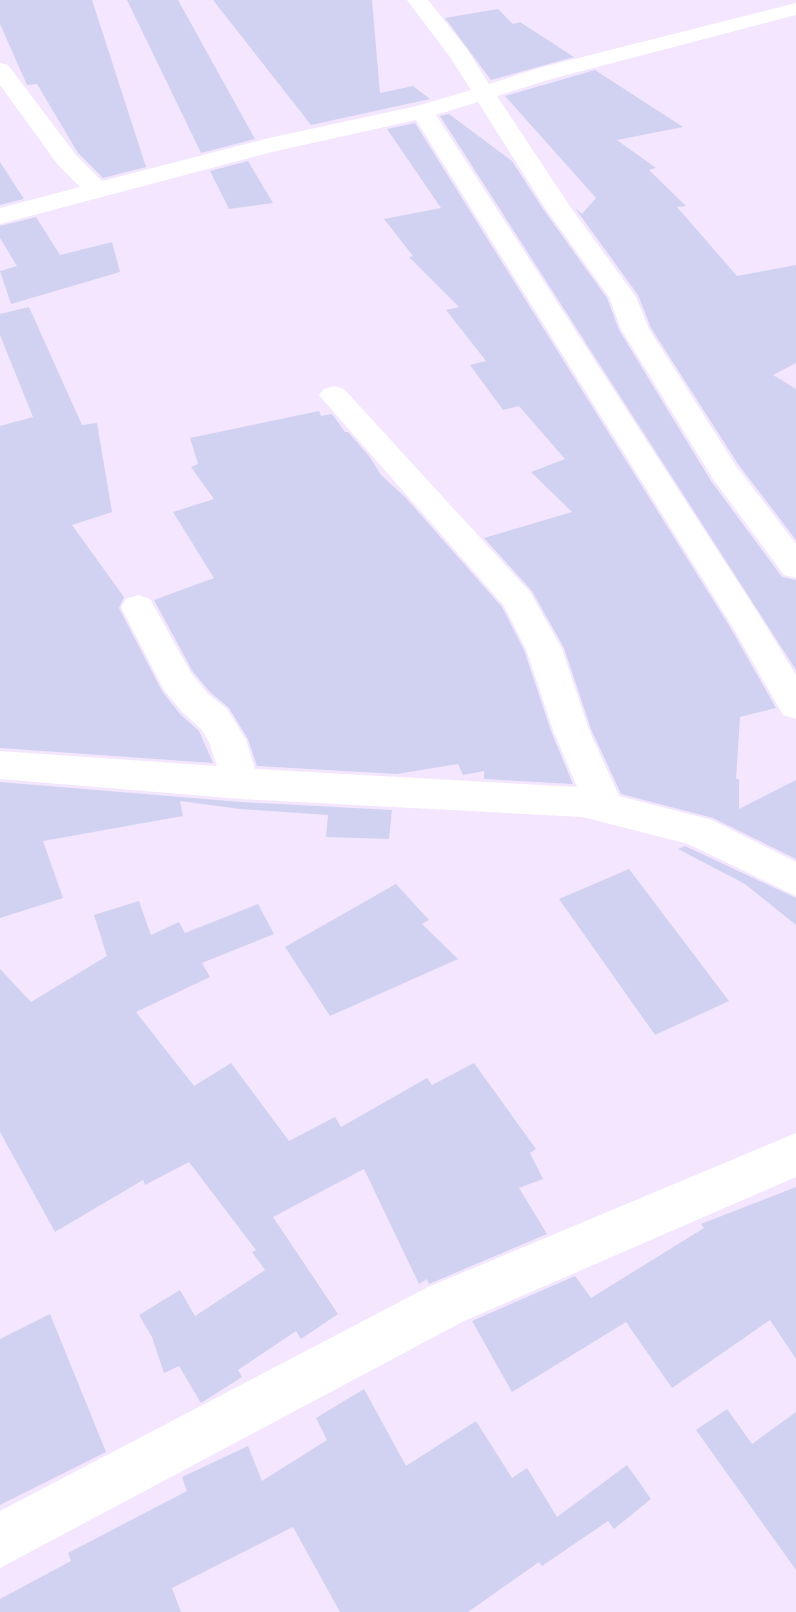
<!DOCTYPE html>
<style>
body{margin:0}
canvas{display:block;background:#f4e6fe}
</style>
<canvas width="796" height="1612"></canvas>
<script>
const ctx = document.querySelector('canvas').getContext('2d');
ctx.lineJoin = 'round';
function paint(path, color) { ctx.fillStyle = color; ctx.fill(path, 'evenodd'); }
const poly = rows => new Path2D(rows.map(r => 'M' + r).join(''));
const building = poly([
 [0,0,92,0,146,167,103,178,78,153,37,84,27,85,0,24],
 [127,0,178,0,255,139,201,153],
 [213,0,372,0,380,93,413,86,430,99,311,125],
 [498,9,513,24,520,22,574,57,491,80,445,18],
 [595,70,683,127,617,140,656,168,649,170,686,206,677,207,737,276,796,265,796,363,773,375,796,389,796,540,738,464,651,328,638,295,575,208,582,214,596,198,505,96],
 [449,114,512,161,543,209,607,298,619,330,711,481,782,577,796,580,796,670,440,116],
 [415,123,730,627,776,708,740,717,736,779,739,779,739,809,796,780,796,859,713,818,621,794,591,729,564,648,532,591,484,538,572,512,531,472,565,459,519,406,503,410,470,365,486,361,446,310,459,307,409,257,413,256,384,219,441,208,387,129],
 [248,161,273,203,229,209,210,171],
 [0,162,24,199,0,205],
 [36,217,60,255,112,242,120,272,11,304,0,271,17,266,0,238,0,226],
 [29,307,82,425,97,423,112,512,72,525,124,597,119,608,162,691,180,714,199,731,213,763,0,748,0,426,33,417,0,335,0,314],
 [319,411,321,416,332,414,345,432,348,432,369,456,381,475,406,498,502,607,524,650,551,731,573,784,484,779,484,771,463,775,458,764,397,774,257,766,248,739,229,708,210,692,193,672,154,600,214,578,173,512,214,499,191,467,198,464,190,438],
 [0,782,241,802,392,810,389,839,326,837,328,815,240,809,180,801,183,816,43,841,63,898,0,918],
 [685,846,796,898,796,925,745,884,678,849],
 [629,869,729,1001,655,1035,559,899],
 [396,884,429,920,422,924,458,959,330,1016,285,947],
 [139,901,151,935,179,922,185,933,258,904,274,934,202,963,210,977,136,1012,194,1086,231,1063,289,1141,335,1117,341,1127,427,1078,432,1085,474,1063,536,1149,530,1153,543,1179,519,1188,547,1234,429,1284,427,1279,419,1284,364,1169,273,1217,338,1314,301,1339,296,1331,238,1370,242,1377,201,1403,179,1366,164,1373,152,1337,139,1315,180,1290,195,1316,265,1270,252,1252,256,1250,189,1162,145,1185,143,1180,55,1232,0,1132,0,969,31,1002,107,956,94,915],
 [796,1187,796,1359,770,1320,672,1388,626,1322,512,1392,472,1321,575,1276,591,1298,704,1228,701,1224],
 [50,1314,106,1452,0,1505,0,1339],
 [364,1389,406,1466,476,1421,512,1478,527,1468,557,1517,627,1465,651,1499,614,1529,608,1521,542,1566,539,1562,468,1612,340,1612,293,1527,172,1588,181,1612,0,1612,0,1599,71,1561,68,1553,187,1491,182,1477,248,1446,262,1481,327,1440,316,1418],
 [727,1409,752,1444,796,1412,796,1570,696,1430]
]);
const street = poly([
 [407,0,428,0,467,49,489,84,539,68,796,3,796,15,555,78,497,96,569,205,636,297,649,329,736,466,796,544,796,578,784,575,713,479,621,329,609,297,545,208,478,102,436,115,758,613,796,675,796,719,783,715,732,626,416,120,272,152,0,224,0,208,80,187,58,165,0,85,0,63,8,65,76,155,102,181,269,138,417,106,471,90,450,57,407,0],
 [334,386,344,389,530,592,562,649,589,730,619,796,712,820,796,862,796,896,688,844,583,817,241,799,0,779,0,751,217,766,209,742,201,729,182,712,164,690,121,607,126,599,138,595,150,599,191,673,208,694,227,709,246,740,255,769,577,787,553,730,526,649,504,606,324,401,319,395,324,389,334,386],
 [796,1133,796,1177,464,1321,0,1568,0,1511,428,1287,796,1133]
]);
paint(building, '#d1d2f2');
paint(street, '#fff');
</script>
